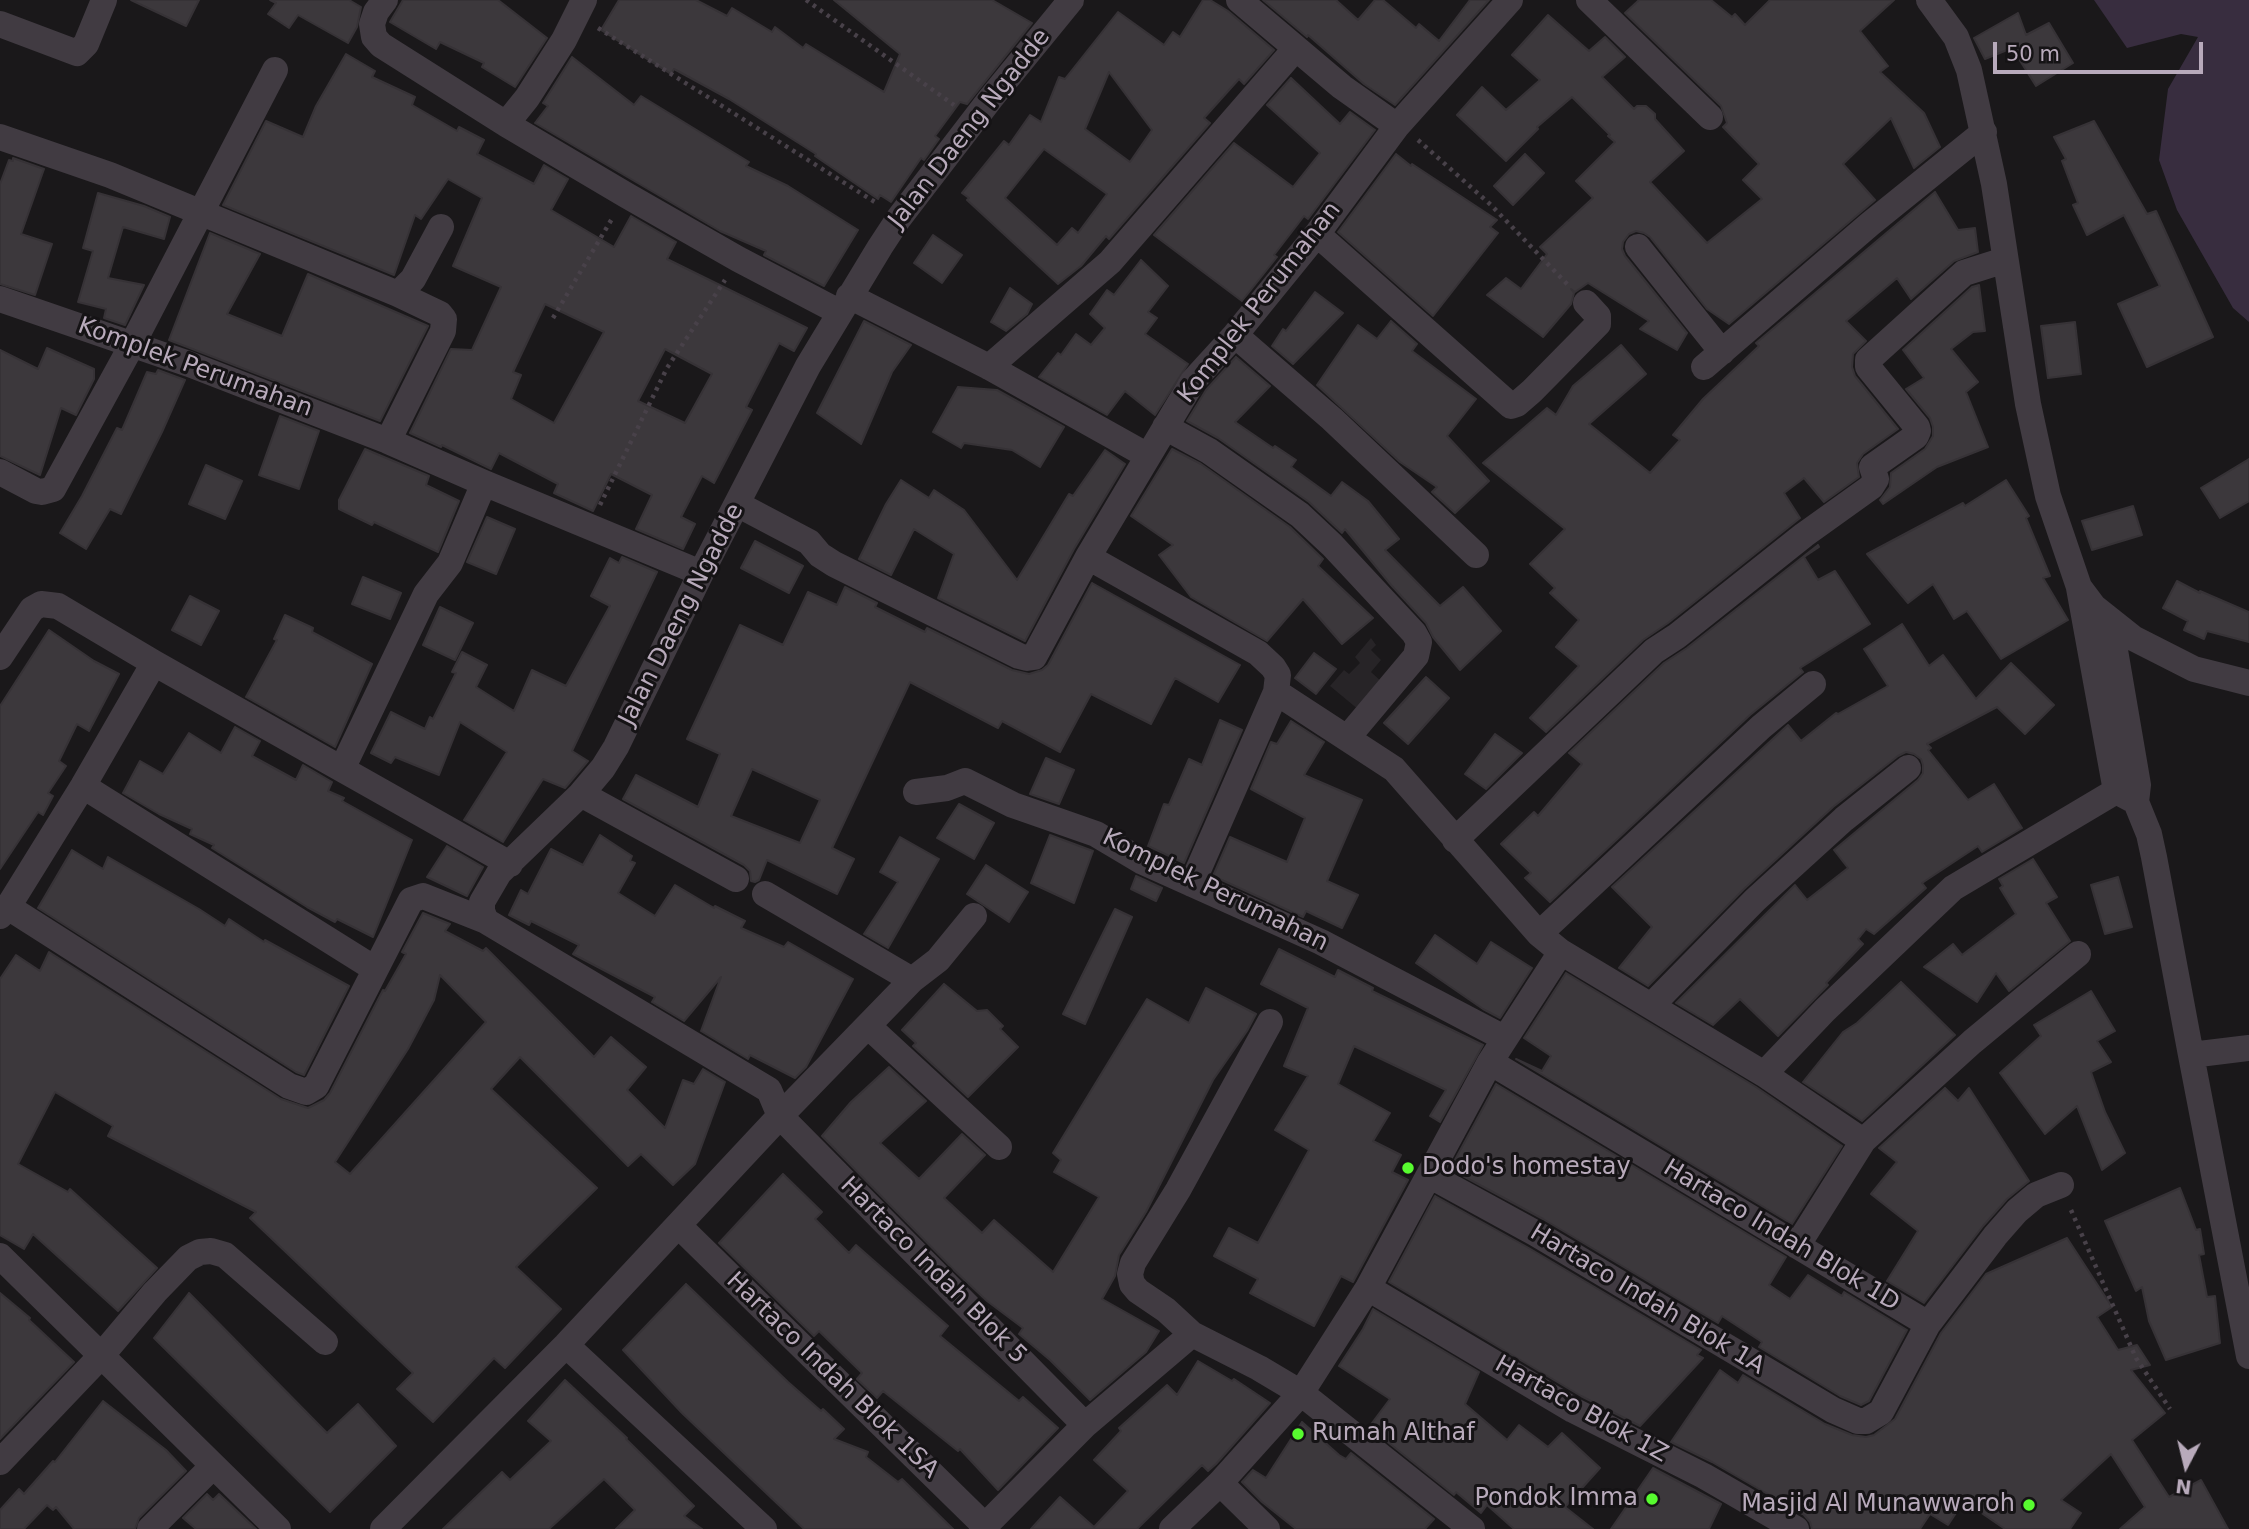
<!DOCTYPE html>
<style>
body{margin:0}
#map{position:relative;width:2249px;height:1529px;overflow:hidden;background:#1a181a;font-family:"DejaVu Sans",sans-serif}
canvas{display:block}
.north{position:absolute;left:2151px;top:1431px;width:70px;height:70px;-webkit-text-stroke:5px #151315;paint-order:stroke;rotate:187deg;font-size:19px;font-weight:700;line-height:28px;text-align:center;color:#b8aabb}
.north::after{content:'';display:block;margin:auto;width:24px;height:32px;background:#b8aabb;clip-path:polygon(50% 0,100% 100%,50% 72%,0 100%)}
.scale{position:absolute;left:1993px;top:42px;width:210px;height:32px;box-sizing:border-box;border:4px solid #b8aabb;border-top:0;padding-left:9px;font-size:21px;line-height:24px;white-space:nowrap;color:#b8aabb;-webkit-text-stroke:5px #151315;paint-order:stroke}
</style>
<div id="map">
<canvas width="2249" height="1529"></canvas>
<div class="north">N</div>
<div class="scale">50 m</div>
</div>
<script>
const ctx = document.querySelector('canvas').getContext('2d');
ctx.lineJoin = 'round';
function paint(path, color) { ctx.fillStyle = color; ctx.fill(path, 'evenodd'); }
const poly = rows => new Path2D(rows.map(r => 'M' + r).join(''));
function stroke(path, color, width, dash) { ctx.strokeStyle = color; ctx.lineWidth = width; ctx.lineCap = dash ? 'butt' : 'round'; ctx.setLineDash(dash || []); ctx.stroke(path); }
function drawText(font, color, halo, rows, align = 'center') {
  ctx.font = font + ' "DejaVu Sans",sans-serif'; ctx.lineWidth = 6; ctx.setLineDash([]); ctx.textBaseline = 'middle'; ctx.strokeStyle = halo; ctx.fillStyle = color; for (const [text, x, y, turn = 0] of rows) {
    ctx.save(); ctx.translate(x, y); ctx.rotate((+turn || 0) * Math.PI / 180); ctx.textAlign = isNaN(turn) ? turn : align; if (halo) ctx.strokeText(text, 0, 0); ctx.fillText(text, 0, 0); ctx.restore();
  }
}
const built = poly([
 [1371,638,1376,645,1371,650,1381,660,1371,672,1383,683,1359,710,1330,686,1344,670,1349,674,1360,663,1355,657]
]);
const water = poly([
 [2094,0,2249,0,2249,322,2233,308,2177,210,2159,160,2168,89,2198,37,2181,34,2127,48]
]);
const building = poly([
 [131,0,199,0,186,26,131,0],
 [270,0,349,0,361,7,357,27,348,43,298,15,289,28,268,14,276,3,270,0],
 [403,0,498,0,547,38,515,87,482,67,484,63,440,42,436,49,390,22,403,0],
 [619,0,696,0,727,16,732,8,772,32,775,27,803,48,806,44,884,92,900,54,834,0,992,0,1032,23,967,104,960,102,935,136,939,139,924,160,921,158,891,202,880,195,878,199,815,156,816,154,729,99,674,69,671,74,601,30,619,0],
 [1203,0,1210,0,1228,11,1274,50,1244,84,1239,79,1204,118,1210,123,1109,239,1106,236,1081,266,1058,284,967,200,969,198,962,193,1004,141,1009,145,1030,115,1041,122,1059,77,1065,79,1118,12,1164,45,1173,32,1180,37,1203,0],
 [1109,72,1152,130,1130,162,1085,129,1109,72],
 [1044,149,1107,194,1078,233,1072,228,1057,245,1005,198,1044,149],
 [1263,0,1336,0,1358,20,1375,0,1383,0,1416,28,1419,24,1439,41,1470,0,1489,0,1395,105,1364,84,1308,35,1307,37,1263,0],
 [1639,0,1711,0,1732,17,1735,14,1745,25,1770,0,1894,0,1860,31,1888,66,1880,72,1924,113,1940,147,1914,168,1891,118,1843,164,1875,200,1729,324,1707,309,1650,237,1644,233,1636,231,1629,234,1623,242,1622,249,1625,256,1687,333,1677,350,1640,329,1649,321,1588,283,1575,292,1571,289,1574,293,1571,304,1543,337,1487,295,1506,278,1521,289,1547,254,1540,247,1593,198,1576,181,1615,142,1608,136,1610,135,1572,97,1537,127,1538,129,1506,161,1457,115,1482,87,1506,110,1540,80,1512,55,1548,15,1589,51,1605,37,1625,57,1602,77,1634,109,1637,106,1646,106,1655,114,1655,119,1684,151,1650,182,1707,243,1762,199,1743,180,1759,164,1723,127,1727,123,1721,106,1625,13,1639,0],
 [2018,13,2026,35,2049,23,2073,63,2036,86,2012,48,1985,59,1974,38,2018,13],
 [346,54,375,71,372,77,415,97,412,105,457,131,459,127,484,140,477,154,534,184,544,165,568,179,551,210,614,247,631,216,676,242,667,259,807,328,794,351,779,343,746,407,752,410,714,483,702,476,681,517,695,524,683,549,636,529,652,495,611,474,593,511,554,493,558,484,499,453,491,469,442,445,441,447,410,433,451,349,472,350,501,287,453,266,482,198,448,179,421,219,415,215,394,275,223,205,266,121,303,137,316,106,346,54],
 [545,304,604,332,554,423,511,399,521,375,513,372,545,304],
 [665,349,712,374,685,423,638,401,665,349],
 [572,57,634,105,641,96,749,162,746,166,788,186,858,230,824,286,764,255,766,251,720,231,535,123,548,106,543,103,572,57],
 [1291,78,1340,124,1350,112,1375,130,1308,219,1304,216,1274,255,1277,257,1242,301,1154,235,1234,143,1293,187,1320,153,1267,105,1291,78],
 [2094,121,2147,214,2156,211,2213,337,2147,367,2118,304,2160,286,2124,215,2087,235,2073,205,2078,203,2062,161,2066,159,2054,137,2094,121],
 [1396,154,1411,166,1412,164,1497,220,1490,227,1498,233,1433,316,1338,232,1396,154],
 [1525,154,1544,173,1513,205,1494,186,1525,154],
 [13,158,44,169,21,234,52,244,35,295,0,284,0,184,9,160,13,161,13,158],
 [1935,192,1958,230,1975,228,1978,252,1954,261,1911,299,1897,278,1846,321,1866,341,1853,354,1852,367,1855,376,1898,429,1863,454,1857,463,1859,477,1824,502,1804,478,1784,493,1800,518,1668,623,1643,640,1546,732,1530,718,1579,666,1556,647,1579,620,1550,593,1555,588,1530,564,1565,529,1483,463,1547,408,1556,415,1573,386,1621,345,1646,374,1589,424,1650,473,1680,440,1673,435,1703,399,1759,346,1756,343,1935,192],
 [98,193,144,206,170,217,164,239,123,227,108,278,144,285,125,325,104,318,106,309,78,302,93,251,83,248,98,193],
 [210,233,260,254,227,314,282,336,308,274,428,326,380,421,169,340,210,233],
 [933,235,962,255,942,283,914,263,933,235],
 [1141,260,1168,286,1148,312,1157,318,1145,334,1188,364,1155,415,1125,391,1107,415,1039,377,1058,353,1061,355,1076,334,1091,345,1105,328,1090,314,1107,290,1114,295,1141,260],
 [1979,285,1985,331,1973,332,1951,349,1978,382,1966,392,1988,447,1937,467,1883,504,1880,500,1890,487,1891,473,1925,449,1933,436,1933,427,1930,418,1906,389,1924,378,1903,350,1972,287,1979,285],
 [1010,288,1032,304,1027,314,1006,331,991,322,1010,288],
 [1315,292,1343,313,1293,364,1272,346,1283,329,1286,331,1315,292],
 [864,321,911,345,892,372,861,444,817,413,864,321],
 [1391,321,1417,344,1412,351,1476,399,1447,436,1489,481,1455,513,1432,492,1437,487,1400,462,1317,385,1358,325,1377,339,1391,321],
 [2075,322,2081,374,2048,378,2041,326,2075,322],
 [47,348,94,369,94,379,76,415,61,408,40,475,0,456,0,350,38,369,47,348],
 [1236,357,1270,386,1235,422,1273,448,1275,446,1296,460,1291,467,1331,496,1342,482,1368,501,1399,539,1385,550,1440,606,1463,587,1501,631,1460,670,1433,637,1426,623,1391,585,1345,529,1342,533,1309,502,1218,438,1187,421,1206,390,1236,357],
 [158,370,185,380,162,432,121,514,110,509,86,549,60,533,82,496,117,428,122,430,147,372,156,374,158,370],
 [958,387,997,390,1064,427,1040,467,1012,450,964,443,961,448,933,432,958,387],
 [280,416,319,431,299,489,259,475,280,416],
 [365,449,429,476,426,485,459,501,438,552,374,522,372,525,339,509,339,500,365,449],
 [1172,449,1201,464,1290,527,1323,559,1318,566,1373,618,1342,644,1303,599,1267,641,1191,597,1159,555,1173,545,1131,516,1172,449],
 [1105,450,1125,464,1074,549,1025,641,938,598,954,554,914,529,891,575,859,559,886,504,901,480,929,498,934,490,964,510,1017,580,1069,494,1073,496,1105,450],
 [2249,459,2249,501,2220,518,2201,488,2249,459],
 [206,465,242,481,225,519,189,504,206,465],
 [2006,480,2029,516,2026,518,2050,576,2043,578,2068,620,2001,659,1967,611,1954,619,1933,584,1908,603,1867,554,1963,503,1965,506,2006,480],
 [2133,506,2142,535,2092,550,2082,521,2133,506],
 [487,517,515,529,496,574,467,562,487,517],
 [755,541,803,566,789,593,741,568,755,541],
 [1818,545,1819,547,1804,557,1818,580,1835,571,1870,624,1800,668,1803,672,1750,715,1550,902,1525,878,1531,873,1501,844,1534,812,1538,816,1582,764,1569,753,1664,663,1687,648,1818,545],
 [622,557,657,572,572,751,588,761,565,788,543,779,503,842,464,820,507,752,460,722,439,775,395,757,391,763,371,753,391,712,425,729,430,717,433,719,456,673,452,672,462,652,487,665,476,687,514,711,532,670,566,686,610,606,591,596,610,558,619,563,622,557],
 [363,577,401,593,390,619,352,604,363,577],
 [2177,581,2200,593,2200,591,2249,612,2249,642,2207,631,2204,639,2184,630,2188,621,2163,608,2177,581],
 [1092,583,1240,665,1218,702,1175,678,1151,724,1091,694,1060,752,1002,721,998,728,910,682,832,848,854,859,837,894,767,860,759,880,755,882,751,881,750,871,744,865,623,799,636,775,698,807,720,754,687,739,740,625,783,645,808,592,837,605,845,587,877,603,875,607,925,632,927,628,1012,670,1029,674,1042,670,1048,665,1092,583],
 [752,769,820,800,800,843,731,816,752,769],
 [190,596,219,611,201,645,172,630,190,596],
 [440,607,473,623,455,660,423,645,440,607],
 [285,615,313,628,312,632,372,664,335,747,246,697,277,640,274,639,285,615],
 [1902,624,1929,666,1943,655,1976,699,2011,663,2054,705,2025,734,1997,707,1927,744,1931,748,1928,750,1968,800,1994,784,2022,828,1982,852,1978,846,1922,883,1926,888,1874,934,1866,929,1858,939,1863,944,1826,983,1828,985,1778,1036,1740,999,1713,1025,1676,1003,1795,885,1807,900,1848,868,1834,850,1918,780,1923,773,1923,765,1921,759,1914,754,1906,752,1898,756,1833,807,1744,889,1648,986,1619,968,1652,927,1612,887,1788,725,1801,741,1836,713,1838,714,1888,686,1864,649,1902,624],
 [49,630,94,661,119,674,89,731,77,724,59,761,66,766,48,793,53,796,43,815,38,812,0,869,0,706,49,630],
 [1314,653,1336,669,1316,694,1295,678,1314,653],
 [1426,677,1449,698,1408,744,1384,723,1426,677],
 [1220,720,1242,730,1184,863,1148,846,1164,804,1169,805,1189,759,1202,765,1220,720],
 [1291,721,1324,742,1304,775,1362,800,1327,881,1358,895,1342,928,1306,911,1303,917,1213,876,1230,837,1287,862,1305,818,1251,789,1271,742,1277,744,1291,721],
 [235,727,260,741,252,756,296,780,303,765,332,782,328,791,344,798,342,801,412,840,373,937,337,919,335,922,307,907,212,848,214,845,190,834,192,829,159,814,123,793,140,761,163,774,189,733,221,753,235,727],
 [1495,734,1522,753,1486,789,1465,774,1495,734],
 [1046,758,1074,770,1059,804,1030,794,1046,758],
 [959,804,994,823,974,859,937,838,959,804],
 [600,835,632,856,630,861,635,863,618,893,655,916,675,885,714,908,715,906,745,921,741,928,784,947,788,942,853,979,806,1067,795,1078,750,1055,748,1059,701,1031,721,977,684,1021,652,1002,655,997,573,954,579,945,531,921,529,925,509,915,521,890,528,894,551,849,583,865,600,835],
 [1050,835,1093,851,1074,903,1031,883,1050,835],
 [900,837,939,859,888,948,864,934,898,882,880,872,900,837],
 [447,846,483,867,467,896,427,877,447,846],
 [72,850,103,869,108,857,199,909,225,926,229,919,264,942,265,940,349,986,304,1075,296,1072,38,908,72,850],
 [2033,859,2057,897,2046,903,2070,941,2009,991,1996,973,1977,1002,1924,967,1953,944,1962,955,2016,914,2000,888,2003,886,1999,879,2033,859],
 [986,865,1028,892,1009,922,967,894,986,865],
 [1136,876,1162,888,1156,901,1131,889,1136,876],
 [2118,877,2132,927,2105,934,2091,885,2118,877],
 [1115,909,1132,917,1085,1024,1063,1014,1115,909],
 [423,913,450,924,445,931,483,951,486,948,594,1057,611,1037,646,1067,627,1090,665,1128,683,1080,694,1084,703,1069,725,1082,695,1164,673,1185,641,1154,628,1166,520,1057,491,1089,597,1188,516,1267,561,1309,505,1368,494,1358,433,1422,397,1389,413,1373,250,1218,256,1212,108,1136,113,1126,55,1092,18,1164,68,1192,70,1189,157,1268,118,1311,33,1234,24,1249,0,1235,0,979,16,955,40,971,49,952,281,1099,308,1108,324,1100,330,1093,383,990,385,991,406,954,402,952,423,913],
 [440,975,486,1022,350,1174,335,1162,408,1049,434,1000,440,975],
 [1435,935,1477,964,1491,942,1532,968,1500,1018,1483,1009,1416,963,1435,935],
 [1279,949,1335,977,1338,970,1373,988,1372,991,1483,1045,1440,1122,1430,1116,1446,1090,1354,1046,1338,1084,1390,1113,1373,1141,1401,1155,1392,1172,1408,1180,1353,1282,1341,1276,1314,1326,1250,1293,1258,1279,1214,1256,1229,1228,1258,1243,1309,1150,1275,1130,1308,1076,1284,1066,1308,1008,1261,984,1279,949],
 [1566,973,1756,1087,1842,1146,1792,1224,1516,1059,1542,1071,1551,1056,1524,1038,1566,973],
 [1901,982,1955,1035,1862,1121,1803,1082,1843,1032,1857,1023,1901,982],
 [944,984,977,1011,987,1010,1003,1026,1000,1029,1018,1047,968,1097,913,1046,916,1043,902,1030,944,984],
 [1206,988,1256,1014,1247,1031,1213,1080,1146,1212,1119,1255,1115,1276,1102,1299,1159,1331,1146,1352,1090,1400,1050,1360,1019,1334,1023,1328,987,1301,955,1271,822,1136,851,1102,889,1067,926,1101,880,1143,919,1179,962,1134,985,1155,944,1198,982,1233,994,1220,1053,1272,1099,1197,1054,1172,1061,1160,1053,1153,1147,999,1189,1023,1206,988],
 [2091,991,2115,1031,2097,1041,2111,1062,2091,1072,2105,1112,2125,1153,2102,1170,2077,1106,2045,1134,2000,1073,2041,1036,2034,1025,2091,991],
 [1496,1084,1786,1257,1769,1285,1790,1299,1808,1275,1842,1296,1844,1292,1907,1330,1869,1401,1861,1405,1840,1396,1759,1347,1762,1342,1722,1316,1718,1323,1543,1219,1450,1169,1496,1084],
 [1945,1088,1958,1101,1969,1088,2029,1181,2007,1199,1983,1226,1924,1303,1887,1281,1918,1231,1871,1194,1897,1162,1879,1148,1945,1088],
 [783,1174,822,1212,815,1219,849,1253,856,1245,948,1326,940,1336,1019,1401,1023,1397,1058,1428,998,1490,960,1449,958,1451,883,1391,877,1398,857,1379,862,1373,819,1331,814,1336,719,1243,783,1174],
 [2180,1188,2196,1230,2200,1229,2204,1254,2199,1255,2207,1297,2215,1296,2220,1343,2166,1360,2149,1321,2142,1287,2136,1291,2105,1221,2180,1188],
 [1435,1196,1527,1247,1701,1350,1697,1355,1703,1358,1640,1426,1581,1396,1389,1282,1435,1196],
 [2067,1238,2112,1307,2097,1317,2118,1350,2137,1345,2150,1365,2131,1370,2165,1413,2132,1440,2169,1497,2201,1480,2228,1529,2120,1529,2145,1507,2111,1454,2061,1500,2081,1513,2070,1529,2005,1529,1964,1501,1948,1525,1930,1514,1920,1529,1812,1529,1810,1522,1804,1515,1712,1462,1671,1442,1720,1370,1738,1383,1743,1375,1825,1424,1852,1435,1866,1437,1874,1435,1895,1419,1941,1333,1986,1274,2067,1238],
 [686,1284,788,1382,821,1411,823,1409,844,1429,834,1439,868,1452,866,1457,898,1482,902,1479,953,1529,804,1529,682,1413,623,1350,686,1284],
 [0,1293,30,1318,29,1320,74,1362,0,1439,0,1293],
 [189,1293,327,1433,358,1404,396,1446,330,1512,154,1338,189,1293],
 [1373,1309,1479,1372,1465,1404,1507,1440,1519,1425,1548,1447,1562,1433,1600,1468,1565,1507,1593,1529,1514,1529,1487,1505,1481,1513,1456,1492,1454,1495,1369,1427,1390,1399,1339,1366,1363,1329,1373,1309],
 [1198,1361,1232,1381,1234,1379,1270,1403,1216,1464,1208,1471,1202,1465,1137,1529,1031,1529,1060,1497,1094,1527,1128,1491,1094,1460,1121,1431,1119,1428,1167,1385,1177,1395,1198,1361],
 [565,1380,627,1438,626,1439,694,1506,684,1516,702,1529,616,1529,635,1510,604,1479,549,1529,443,1529,502,1472,510,1480,551,1441,528,1421,565,1380],
 [103,1401,166,1450,186,1471,139,1518,135,1529,74,1529,56,1507,53,1510,47,1505,24,1529,0,1529,0,1510,19,1489,24,1494,53,1461,55,1462,103,1401],
 [1302,1422,1339,1455,1346,1459,1351,1453,1434,1519,1425,1529,1296,1529,1262,1502,1242,1482,1253,1470,1266,1478,1302,1422],
 [1653,1468,1721,1504,1709,1529,1611,1529,1653,1468],
 [207,1494,213,1500,219,1494,256,1529,196,1529,183,1518,207,1494]
]);
const path = poly([
 [806,0,954,105],
 [598,28,878,204],
 [1418,140,1491,205,1568,285],
 [553,318,613,217],
 [600,505,667,368,725,280],
 [2071,1210,2136,1358,2170,1409]
]);
const minor = poly([
 [385,0,376,12,372,24,374,37,381,45,506,124,626,195,738,259,839,312],
 [1239,0,1342,87,1397,126],
 [1589,0,1710,117],
 [1929,0,1956,37,1969,70,1994,184,2028,404,2048,496,2079,587,2094,607,2133,638,2194,669,2249,683],
 [0,24,77,53,86,44,104,0],
 [506,124,527,98,564,40,584,0],
 [0,137,110,175,398,294],
 [1317,234,1511,406,1517,404,1532,391,1598,324,1598,316,1586,303],
 [1638,247,1722,352],
 [849,296,989,367,1148,456],
 [0,299,189,364,388,441,484,483,701,573],
 [1235,335,1332,419,1476,555],
 [989,367,1110,262,1296,48],
 [1704,367,1870,224,1984,132],
 [1165,427,1209,451,1300,515,1332,545,1414,633,1419,642,1416,656,1348,737],
 [388,441,443,331,444,319,440,314,398,294,413,279,441,227],
 [0,472,36,491,42,492,53,489,133,343,275,70],
 [737,504,809,542,820,555,834,564,1019,656,1027,658,1034,657,1088,557,1193,381,1235,335,1317,234,1397,126,1510,0],
 [1088,557,1258,653,1273,667,1278,675,1276,692,1394,769,1539,934,1561,952,1764,1074,1863,1141],
 [2079,588,2116,791,2131,799],
 [2110,621,2138,785,2136,802,2149,834,2154,857,2191,1055,2249,1048],
 [0,657,32,609,41,604,58,606,154,663,510,864],
 [342,769,426,594,450,563,484,483],
 [83,786,375,969],
 [916,792,947,788,965,781,1013,805,1096,834,1143,862,1321,942,1504,1038],
 [581,794,736,879],
 [1455,840,1654,651,1677,636,1804,535,1871,487,1876,479,1872,467,1916,436,1918,431,1917,427,1868,367,1868,360,1964,273,2005,260],
 [1192,884,1276,692],
 [765,894,912,980],
 [8,907,289,1086,306,1092,316,1086,411,900,423,896,486,921,769,1090,780,1116,1085,1425],
 [0,916,8,907,83,786,154,663],
 [486,921,482,911,482,902,499,873,581,794,603,768,616,747,701,573,808,366,880,247,899,218,991,98,1071,0],
 [1539,934,1761,727,1813,684],
 [1651,1006,1755,900,1844,819,1908,768],
 [868,1026,999,1147],
 [2191,1055,2249,1356],
 [1490,1062,1928,1324],
 [1764,1074,1825,1010,1953,888,2116,791,2138,785],
 [1429,1175,1535,1233,1833,1410,1858,1421,1866,1421,1881,1412,1928,1324,1995,1236,2017,1211,2036,1195,2061,1185],
 [679,1226,985,1526],
 [1797,1246,1863,1141,1972,1042,2078,954],
 [0,1256,278,1529],
 [1368,1288,1573,1410,1704,1476,1796,1529],
 [1192,1334,1166,1310,1138,1291,1132,1284,1130,1274,1133,1263,1178,1190,1270,1022],
 [566,1345,764,1529],
 [0,1462,101,1356,155,1292,188,1258,200,1252,211,1251,225,1255,325,1342],
 [1220,1483,1267,1529],
 [150,1529,213,1466],
 [383,1529,566,1345,780,1116,912,980,938,960,974,916],
 [982,1529,1085,1425,1192,1334,1259,1368,1301,1393,1472,1529],
 [1172,1529,1220,1483,1301,1393,1368,1288,1490,1062,1561,952]
]);
const markers = [
 [1408,1168,7,"#57fb2f"],
 [1298,1434,7,"#57fb2f"],
 [1652,1499,7,"#57fb2f"],
 [2029,1505,7,"#57fb2f"]
];
const streetNames = [
 ["Jalan Daeng Ngadde",970,129,-52],
 ["Komplek Perumahan",1260,303,-52],
 ["Komplek Perumahan",195,368,20],
 ["Jalan Daeng Ngadde",682,615,-63],
 ["Komplek Perumahan",1215,891,26],
 ["Hartaco Indah Blok 1D",1781,1236,31],
 ["Hartaco Indah Blok 5",933,1271,45],
 ["Hartaco Indah Blok 1A",1647,1300,31],
 ["Hartaco Indah Blok 1SA",832,1376,44],
 ["Hartaco Blok 1Z",1581,1410,29]
];
const poiNames = [
 ["Dodo's homestay",1422,1168],
 ["Rumah Althaf",1312,1434],
 ["Pondok Imma",1638,1499,"right"],
 ["Masjid Al Munawwaroh",2015,1505,"right"]
];
paint(built, '#272427');
paint(water, '#382d3f');
paint(building, '#3c383c');
stroke(building, '#363236', 2);
stroke(path, '#484149', 4.5, [3.5, 5]);
stroke(minor, '#413b42', 26);
for (const [x, y, r, color] of markers) { const dot = new Path2D(); dot.arc(x, y, r, 0, 2 * Math.PI); ctx.fillStyle = color; ctx.fill(dot); stroke(dot, '#151315', 2.5); }
drawText('24px', '#b8aabb', '#151315', streetNames);
drawText('24px', '#b8aabb', '#151315', poiNames, 'left');
</script>
